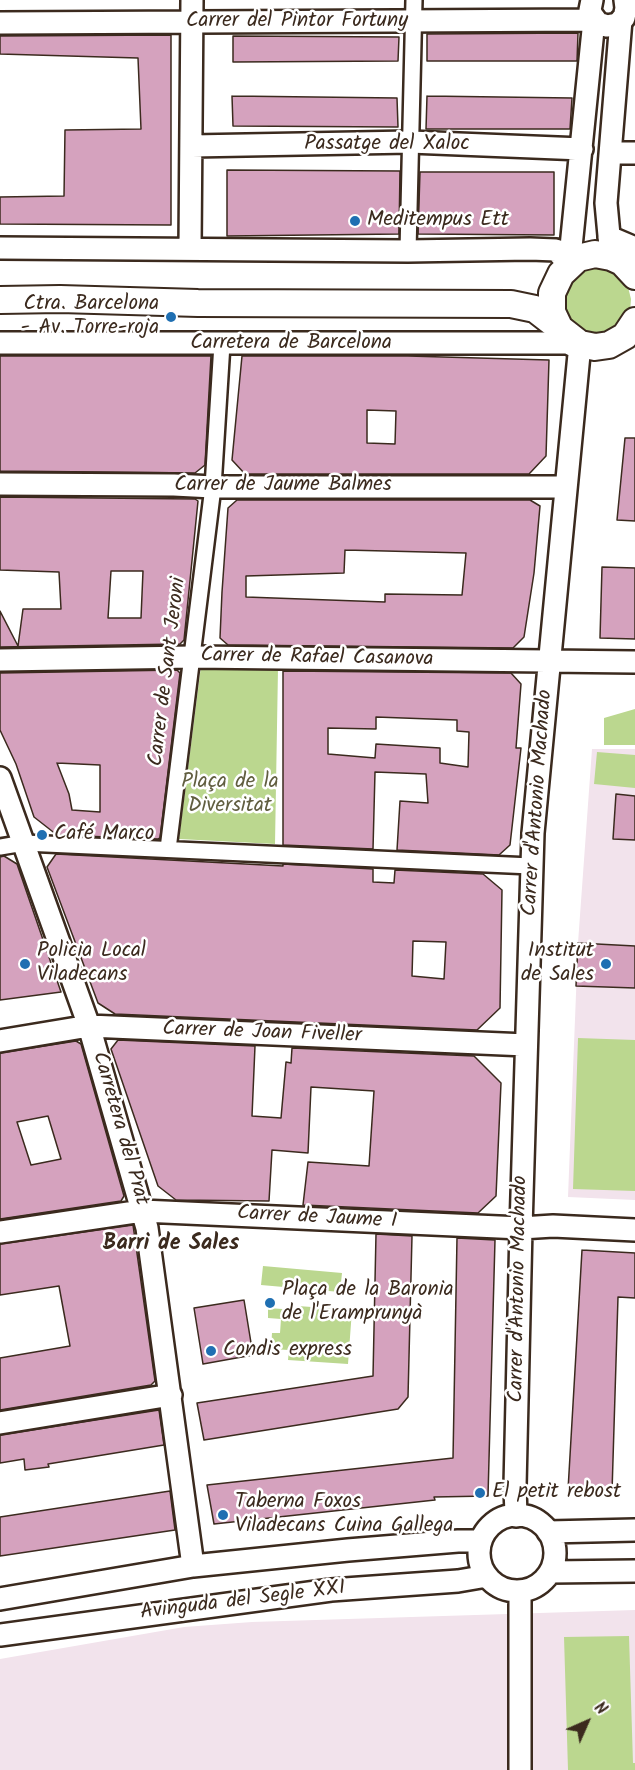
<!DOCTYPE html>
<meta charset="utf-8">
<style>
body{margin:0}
#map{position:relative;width:635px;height:1770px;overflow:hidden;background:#fff;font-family:Kalam,sans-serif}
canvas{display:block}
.north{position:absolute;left:557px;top:1692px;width:60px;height:60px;-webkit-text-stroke:4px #fff;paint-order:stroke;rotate:45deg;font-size:16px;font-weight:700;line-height:24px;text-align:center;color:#3b2a1e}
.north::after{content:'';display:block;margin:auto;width:21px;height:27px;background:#3b2a1e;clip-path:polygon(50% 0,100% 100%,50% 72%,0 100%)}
</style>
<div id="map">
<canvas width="635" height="1770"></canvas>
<div class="north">N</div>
</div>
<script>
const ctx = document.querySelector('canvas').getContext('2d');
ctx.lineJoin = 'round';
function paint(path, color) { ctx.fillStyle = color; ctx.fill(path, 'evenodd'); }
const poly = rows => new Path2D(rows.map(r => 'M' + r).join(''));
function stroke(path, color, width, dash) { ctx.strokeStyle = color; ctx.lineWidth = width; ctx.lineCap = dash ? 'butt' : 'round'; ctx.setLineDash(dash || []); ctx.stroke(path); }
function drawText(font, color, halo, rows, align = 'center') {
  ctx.font = font + ' Kalam,sans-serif'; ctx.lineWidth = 5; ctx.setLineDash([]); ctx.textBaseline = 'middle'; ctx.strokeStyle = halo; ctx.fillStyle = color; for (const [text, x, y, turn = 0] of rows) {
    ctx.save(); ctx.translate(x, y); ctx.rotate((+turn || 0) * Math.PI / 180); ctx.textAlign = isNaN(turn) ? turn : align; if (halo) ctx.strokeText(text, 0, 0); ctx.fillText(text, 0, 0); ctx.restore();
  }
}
const built = poly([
 [592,749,635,749,635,1200,568,1197,578,943],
 [635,1610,635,1770,0,1770,0,1659,184,1627,252,1622]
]);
const green = poly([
 [589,268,605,269,621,278,628,287,631,299,630,312,616,332,585,336,562,313,564,285,581,270],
 [201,666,278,668,275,844,179,839],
 [635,709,635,745,604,745,604,718],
 [597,752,635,755,635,788,594,784],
 [578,1038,635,1040,635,1191,573,1189],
 [263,1266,342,1273,340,1292,261,1285],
 [298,1306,352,1310,348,1364,288,1360,289,1350,271,1349,272,1333,280,1333,281,1319,268,1318,268,1308,297,1310],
 [629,1636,633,1763,635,1763,635,1770,568,1770,564,1637]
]);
const building = poly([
 [578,33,577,61,427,61,427,34,578,33],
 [171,35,171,225,0,224,0,197,64,196,65,130,141,129,138,58,0,54,0,36,171,35],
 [233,36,399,37,398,61,233,62,233,36],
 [232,96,397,98,398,127,233,126,232,96],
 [427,96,572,98,570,129,426,129,427,96],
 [227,170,400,171,399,234,227,236,227,170],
 [420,172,554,172,554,235,418,234,420,172],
 [0,356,211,356,205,465,195,473,0,471,0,356],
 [242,356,408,356,549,360,546,456,529,474,245,474,232,460,242,356],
 [367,410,396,411,395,444,367,443,367,410],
 [625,438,635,438,635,521,617,520,625,438],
 [0,497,195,499,198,501,184,640,180,644,0,647,0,611,18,646,23,609,61,609,59,572,0,570,0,497],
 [111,571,143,571,141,618,108,618,111,571],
 [237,500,530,500,540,506,534,573,524,637,513,648,228,645,220,638,222,592,228,508,237,500],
 [345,550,466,553,462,595,385,594,385,602,246,597,246,576,344,573,345,550],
 [602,567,635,568,635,639,600,638,602,567],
 [177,670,180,673,160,838,158,839,57,835,34,817,16,764,0,730,0,673,177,670],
 [57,763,100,765,100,812,72,810,69,794,57,763],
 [283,671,511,673,521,684,516,748,521,748,510,845,499,855,397,850,400,801,428,803,426,774,375,772,373,849,283,845,283,671],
 [376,717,457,720,457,731,469,732,468,767,440,763,440,748,376,744,375,758,328,754,328,728,376,729,376,717],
 [616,794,635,796,635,840,613,839,616,794],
 [56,854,283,866,283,864,373,869,373,882,394,883,395,870,483,874,502,890,500,1008,477,1030,115,1014,98,1003,47,867,56,854],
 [413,941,446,942,444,979,412,976,413,941],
 [4,856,17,864,61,992,0,1000,0,857,4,856],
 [578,943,635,946,635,988,576,986,578,943],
 [118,1040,255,1046,252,1116,281,1118,286,1062,291,1063,292,1048,474,1056,501,1083,496,1196,478,1213,303,1205,308,1162,369,1166,374,1091,311,1087,308,1153,272,1150,269,1201,176,1200,158,1186,111,1049,118,1040],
 [76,1041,81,1044,124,1196,121,1201,0,1219,0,1053,76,1041],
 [48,1116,61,1159,31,1165,17,1122,48,1116],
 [133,1225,155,1381,151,1385,0,1410,0,1358,70,1346,59,1286,0,1295,0,1244,133,1225],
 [376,1234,412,1236,408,1397,398,1409,204,1440,197,1403,373,1376,376,1234],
 [457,1238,495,1240,488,1496,434,1497,435,1500,214,1524,207,1485,453,1458,457,1238],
 [582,1250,635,1253,635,1298,618,1297,612,1492,568,1490,582,1250],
 [244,1300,253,1355,203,1364,194,1308,244,1300],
 [159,1410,164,1445,48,1464,49,1467,25,1470,24,1459,0,1463,0,1435,159,1410],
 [170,1491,175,1530,0,1556,0,1517,170,1491]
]);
const pedestrian = poly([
 [408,251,414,0],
 [0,847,24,843,531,866],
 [168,849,213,487,222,344]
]);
const minor = poly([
 [592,0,590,10,592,15,598,23,607,26,617,24,624,18,626,8,625,0],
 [0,23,594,20,571,247,578,258],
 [192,146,410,142,582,149],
 [611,153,635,153],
 [609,237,635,248],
 [0,248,408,251,530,249,556,250,570,265],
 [190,248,192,0],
 [611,257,606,203,621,20],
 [0,343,568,343,580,349],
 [0,484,174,485,213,487,566,487],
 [0,660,193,657,635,662],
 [0,778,89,1026,147,1228,193,1566],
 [0,1041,89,1026,526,1045],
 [0,1232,142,1211,521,1228,553,1226,635,1230],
 [0,1423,171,1395],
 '479 1553a38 38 0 1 1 76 0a38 38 0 1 1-76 0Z',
 [516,1516,515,1486,521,1228,533,833,580,344],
 [548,1532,635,1530],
 [550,1572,635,1571],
 [0,1599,193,1566,348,1550,458,1541,481,1541],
 [0,1635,331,1590,458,1581,487,1576],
 [520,1770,520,1591]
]);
const tertiary = poly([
 [0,300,60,299,198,303,511,304,535,309,580,344,595,347,609,345,625,336,635,321],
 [561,331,552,312,552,293,561,274,578,258,595,254,611,257,622,262,635,276]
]);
const markers = [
 [355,221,6,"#1f6fb2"],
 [171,317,6,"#1f6fb2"],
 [42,835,6,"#1f6fb2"],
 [25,964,6,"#1f6fb2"],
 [606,964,6,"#1f6fb2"],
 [270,1303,6,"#1f6fb2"],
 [211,1351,6,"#1f6fb2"],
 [480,1493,6,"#1f6fb2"],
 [223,1515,6,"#1f6fb2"]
];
const streetNames = [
 ["Carrer del Pintor Fortuny",297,22],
 ["Passatge del Xaloc",387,145],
 ["Carretera de Barcelona",291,344],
 ["Carrer de Jaume Balmes",283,486],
 ["Carrer de Rafael Casanova",317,659,1],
 ["Carrer de Sant Jeroni",169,672,-83],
 ["Carrer d'Antonio Machado",539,803,-86],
 ["Carrer de Joan Fiveller",262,1034,2],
 ["Carretera del Prat",119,1129,74],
 ["Carrer de Jaume I",317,1219,3],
 ["Carrer d'Antonio Machado",520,1289,-89],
 ["Avinguda del Segle XXI",243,1602,-7]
];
const poiNames = [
 ["Meditempus Ett",367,221],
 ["Ctra. Barcelona",159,305,"right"],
 ["- Av. Torre-roja",159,329,"right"],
 ["Café Marco",54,835],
 ["Policia Local",37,952],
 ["Viladecans",37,976],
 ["Institut",594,952,"right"],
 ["de Sales",594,976,"right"],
 ["Plaça de la Baronia",282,1291],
 ["de l'Eramprunyà",282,1315],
 ["Condis express",223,1351],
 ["El petit rebost",492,1493],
 ["Taberna Foxos",235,1503],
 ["Viladecans Cuina Gallega",235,1527]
];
const parkNames = [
 ["Plaça de la",230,783],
 ["Diversitat",230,807]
];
const neighbourhoodNames = [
 ["Barri de Sales",171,1245]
];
paint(built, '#f2e3ec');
paint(green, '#bbd78f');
paint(building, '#d5a2be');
stroke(building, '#3b2a1e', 1.5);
stroke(pedestrian, '#3b2a1e', 20);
stroke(minor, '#3b2a1e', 26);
stroke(tertiary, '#3b2a1e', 30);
stroke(pedestrian, '#fff', 15);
stroke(minor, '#fff', 21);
stroke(tertiary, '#fff', 26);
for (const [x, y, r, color] of markers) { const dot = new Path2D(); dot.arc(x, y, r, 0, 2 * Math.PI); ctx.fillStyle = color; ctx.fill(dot); stroke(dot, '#fff', 2); }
drawText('21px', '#3b2a1e', '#fff', streetNames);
drawText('21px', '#3b2a1e', '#fff', poiNames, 'left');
drawText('21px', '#615e40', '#fff', parkNames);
drawText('bold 22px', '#3b2a1e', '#fff', neighbourhoodNames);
</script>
